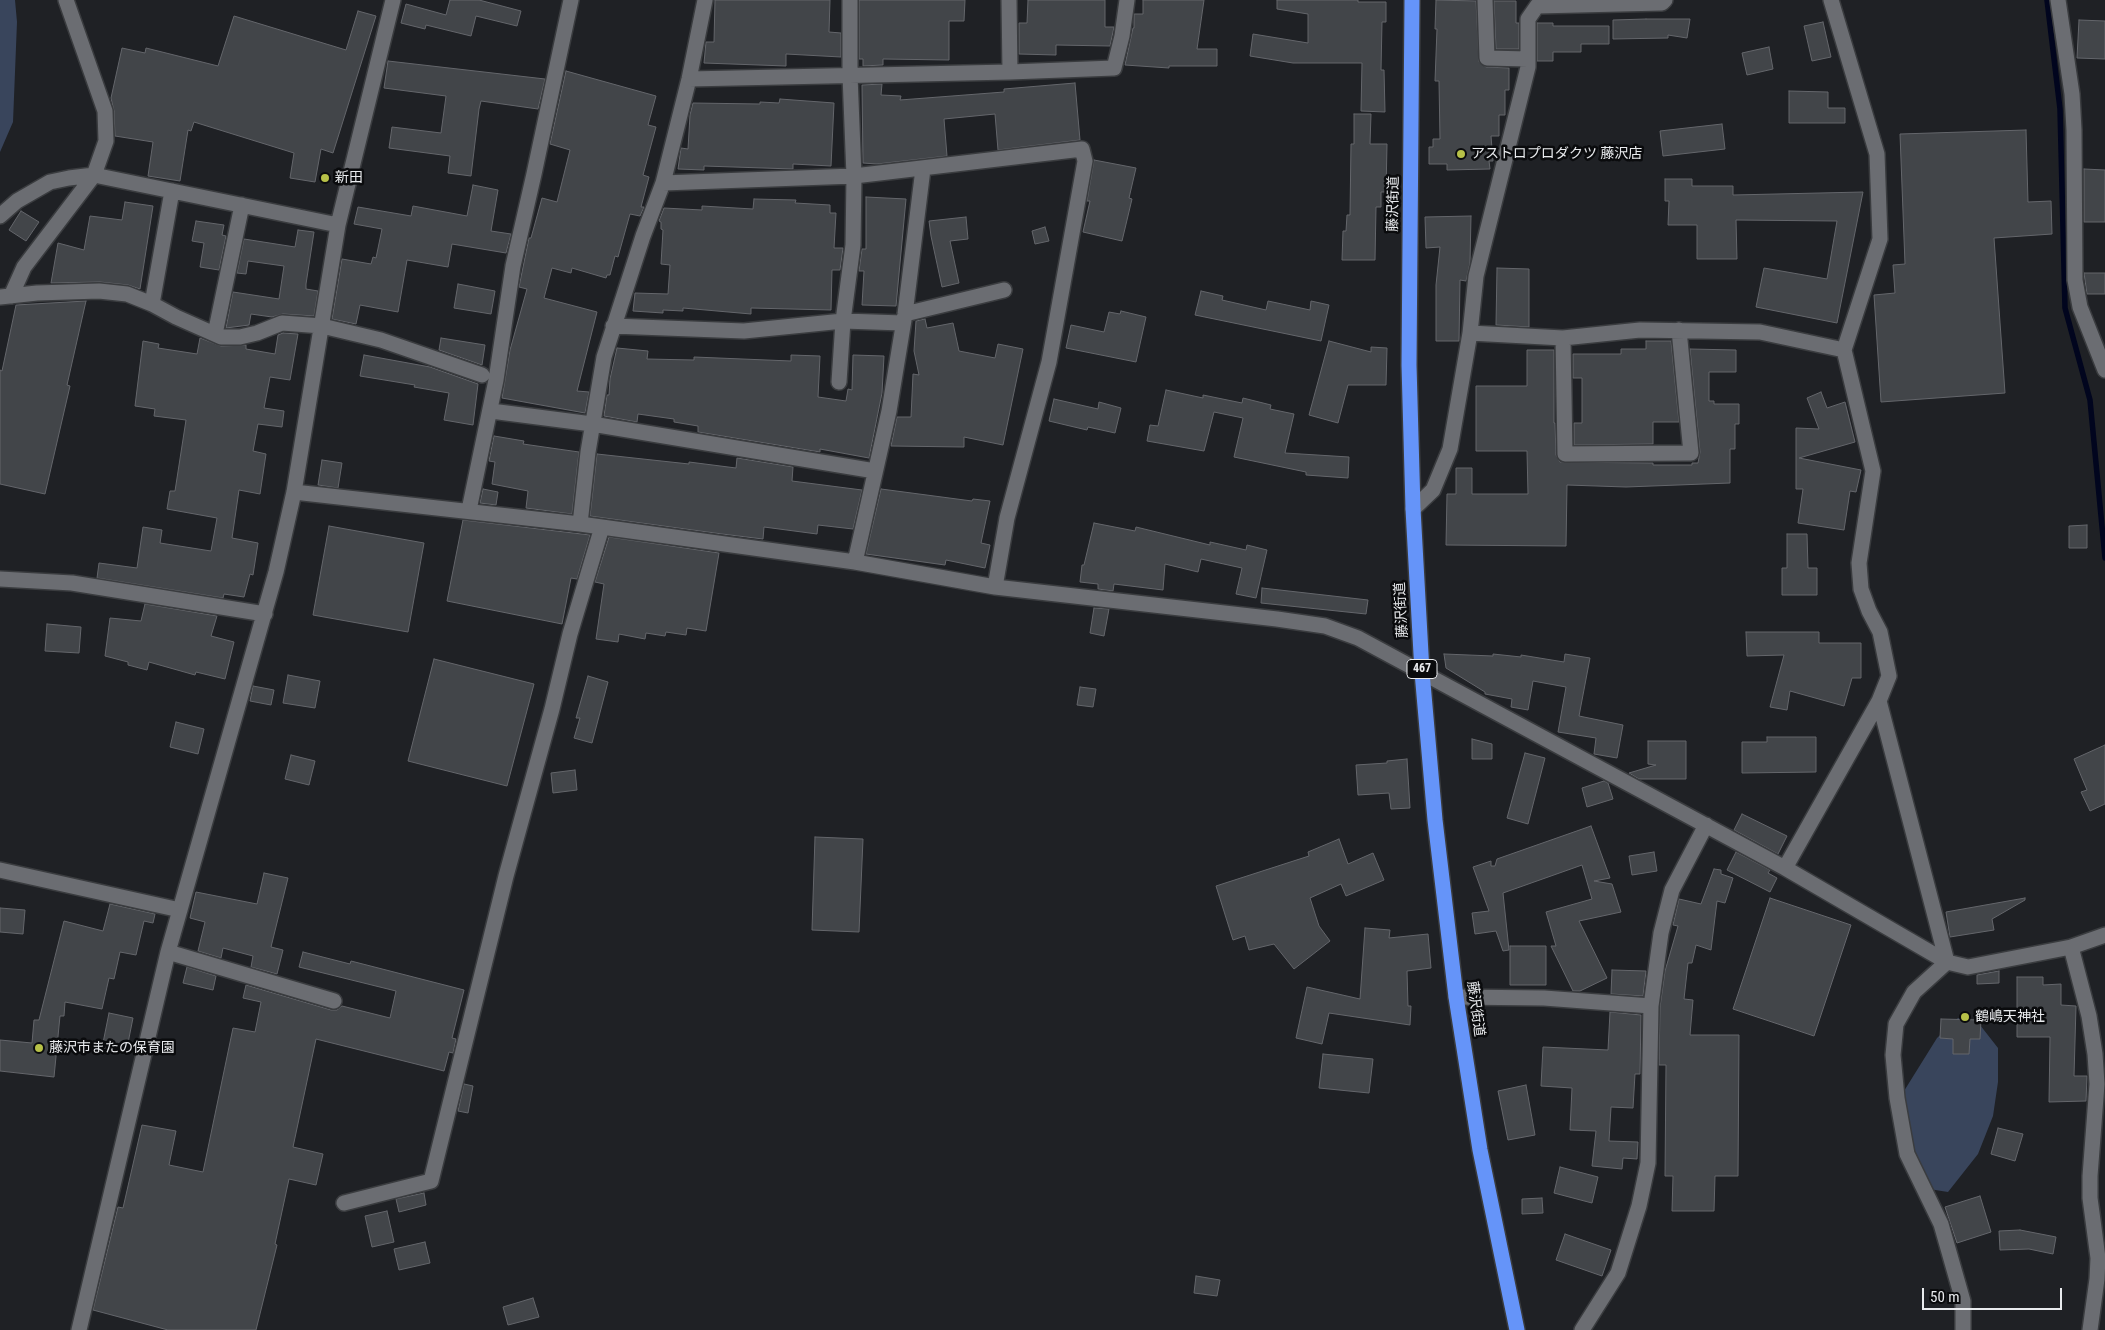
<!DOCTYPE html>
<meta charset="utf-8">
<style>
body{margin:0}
#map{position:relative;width:2105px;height:1330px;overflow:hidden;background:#1f2125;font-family:"Roboto Condensed",sans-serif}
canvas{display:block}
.scale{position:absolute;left:1922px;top:1288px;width:140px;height:22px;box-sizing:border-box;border:2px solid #e9ebee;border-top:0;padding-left:6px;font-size:15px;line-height:18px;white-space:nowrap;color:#e9ebee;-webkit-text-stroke:4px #0a0b0d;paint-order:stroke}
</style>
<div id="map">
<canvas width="2105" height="1330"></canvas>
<div class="scale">50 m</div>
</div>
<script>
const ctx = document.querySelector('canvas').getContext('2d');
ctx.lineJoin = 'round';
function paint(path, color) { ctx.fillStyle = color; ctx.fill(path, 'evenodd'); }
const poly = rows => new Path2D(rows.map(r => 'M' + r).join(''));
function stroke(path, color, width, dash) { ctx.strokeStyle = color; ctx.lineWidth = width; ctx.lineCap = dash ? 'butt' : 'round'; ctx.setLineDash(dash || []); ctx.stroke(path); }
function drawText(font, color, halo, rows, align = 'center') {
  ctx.font = font + ' "Roboto Condensed","Noto Sans JP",sans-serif'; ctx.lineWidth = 5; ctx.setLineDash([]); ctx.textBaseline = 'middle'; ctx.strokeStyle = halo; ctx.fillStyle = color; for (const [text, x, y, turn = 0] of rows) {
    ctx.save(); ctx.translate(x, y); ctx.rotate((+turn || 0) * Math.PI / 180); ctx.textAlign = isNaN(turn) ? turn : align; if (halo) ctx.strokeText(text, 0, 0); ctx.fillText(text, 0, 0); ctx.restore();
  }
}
const green = poly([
 [0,0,15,0,17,22,13,122,0,152],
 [1958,1018,1980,1025,1998,1048,1998,1082,1993,1116,1978,1154,1948,1192,1929,1189,1903,1162,1904,1091,1937,1038]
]);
const stream = poly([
 [2047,0,2060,109,2065,308,2090,400,2105,558]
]);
const building = poly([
 [450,0,479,0,521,11,517,26,476,16,471,36,426,25,425,29,401,23,406,4,446,15,450,0],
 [715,0,830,0,829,32,841,33,841,57,786,54,786,66,704,63,706,42,714,42,715,0],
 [859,0,965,0,964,21,949,21,949,60,883,59,883,65,863,66,863,59,859,59,859,0],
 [1028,0,1105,0,1105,27,1114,27,1110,46,1056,45,1056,55,1019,54,1019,23,1027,23,1028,0],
 [1143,0,1204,0,1197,49,1217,49,1217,66,1169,66,1169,68,1125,65,1133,28,1134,28,1134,14,1143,14,1143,0],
 [1277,0,1358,0,1358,2,1386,2,1386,22,1382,22,1381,70,1384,70,1385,112,1361,111,1362,63,1293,63,1250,56,1253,34,1308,43,1308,14,1277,9,1277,0],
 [1436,0,1476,1,1479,62,1486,67,1509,68,1509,90,1505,90,1505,115,1499,115,1499,136,1491,136,1493,161,1489,161,1490,169,1447,170,1447,164,1429,164,1429,147,1433,147,1433,139,1440,139,1439,81,1435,81,1437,29,1435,29,1436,0],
 [1494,1,1516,1,1516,23,1519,23,1519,49,1496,49,1494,1],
 [358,11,376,16,333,153,321,149,315,182,290,178,294,153,194,122,191,131,188,130,180,181,148,176,153,142,115,136,114,111,111,98,122,48,145,53,146,48,218,66,234,16,346,50,358,11],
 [1646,19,1690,19,1687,38,1668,35,1668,38,1613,39,1613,20,1646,19],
 [2079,20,2105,21,2105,59,2077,58,2079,20],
 [1823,22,1831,57,1812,61,1804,26,1823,22],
 [1537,23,1553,23,1553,26,1609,26,1609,44,1581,44,1581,52,1553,52,1553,61,1537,61,1537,23],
 [1769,47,1773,69,1747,75,1742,53,1769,47],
 [388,61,545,79,538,109,481,101,479,109,471,176,448,173,450,156,389,148,392,127,441,133,446,96,384,88,388,61],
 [566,71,656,96,648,125,656,127,643,175,649,177,641,207,644,207,640,216,630,214,618,257,615,256,610,275,607,275,606,278,572,268,571,273,552,268,544,298,597,312,577,391,589,392,585,413,502,398,510,350,527,289,519,287,529,238,531,238,542,198,557,202,570,150,550,144,566,71],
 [1075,83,1080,140,998,150,995,114,944,119,947,156,877,164,863,163,862,85,882,84,881,95,901,96,900,100,1004,92,1004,89,1075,83],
 [1789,91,1828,92,1828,108,1845,108,1845,123,1789,123,1789,91],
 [780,99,834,103,831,166,793,164,793,169,704,166,704,170,678,169,681,148,688,149,690,115,693,103,760,104,760,102,779,103,780,99],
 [1354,114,1371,114,1370,144,1387,144,1386,192,1381,192,1381,207,1376,207,1375,260,1342,260,1343,231,1346,231,1347,215,1350,215,1351,144,1354,144,1354,114],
 [1722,124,1725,149,1663,156,1660,131,1722,124],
 [2026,130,2028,202,2051,201,2052,234,1994,238,2005,393,1881,402,1874,295,1895,293,1893,265,1905,264,1900,134,2026,130],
 [1094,160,1136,168,1129,198,1132,199,1122,241,1083,232,1090,201,1087,201,1094,160],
 [2084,169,2105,170,2105,222,2084,222,2084,169],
 [1665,179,1692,179,1692,186,1733,186,1733,195,1863,192,1837,323,1756,307,1764,268,1827,279,1837,221,1736,220,1737,259,1697,259,1697,225,1668,225,1669,201,1665,201,1665,179],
 [473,185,498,190,491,231,511,234,506,253,452,244,448,267,407,260,398,312,360,305,356,324,332,319,342,259,371,264,373,257,376,258,382,229,354,224,358,207,411,216,413,206,467,216,473,185],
 [866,197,906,199,896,306,862,305,864,271,859,271,862,249,866,249,866,197],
 [754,199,796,200,795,203,830,205,830,213,836,213,834,248,843,248,840,270,832,270,831,310,751,308,751,314,683,308,683,311,663,310,663,313,633,311,635,293,668,294,670,265,661,264,663,230,661,229,661,222,659,221,664,208,702,210,702,206,753,209,754,199],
 [125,202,153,206,140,289,128,285,100,282,51,283,58,243,84,250,90,216,122,220,125,202],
 [21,211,39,222,26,241,9,230,21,211],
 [1471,216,1470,263,1466,281,1460,280,1459,341,1436,341,1436,285,1440,247,1426,248,1425,217,1471,216],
 [966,217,968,239,950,241,959,283,942,287,931,236,929,221,966,217],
 [196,221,224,225,222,235,226,236,219,270,200,267,204,243,192,241,196,221],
 [1045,227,1049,241,1035,244,1032,231,1045,227],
 [298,230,314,232,306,284,306,289,318,291,314,316,283,314,272,317,251,314,249,325,226,328,233,292,279,299,284,266,248,261,246,274,237,273,244,239,295,247,298,230],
 [1497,268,1529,269,1529,327,1496,325,1497,268],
 [2084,273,2105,273,2105,294,2087,294,2084,273],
 [458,284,495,291,491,314,454,308,458,284],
 [1201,291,1223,296,1222,300,1266,310,1268,301,1310,310,1311,301,1329,305,1321,341,1195,315,1201,291],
 [86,301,67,385,70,386,45,494,0,484,0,370,2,371,16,305,86,301],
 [1121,311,1146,317,1136,362,1066,348,1071,325,1104,332,1109,312,1120,314,1121,311],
 [925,319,927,328,953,323,959,351,995,358,998,344,1023,349,1003,445,964,437,964,447,891,446,897,417,911,417,913,374,919,375,914,351,916,321,925,319],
 [283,333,298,334,290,380,270,377,264,408,284,411,282,427,258,424,253,451,266,454,260,494,239,490,232,538,258,543,253,575,250,574,244,597,224,594,223,598,97,578,99,563,137,568,143,527,162,530,160,543,211,551,217,518,167,509,170,491,175,491,186,420,154,416,155,409,135,406,143,341,159,344,158,348,197,354,200,338,221,346,246,345,246,349,275,354,278,335,283,333],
 [441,338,485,345,482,365,439,350,441,338],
 [1329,341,1371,352,1371,347,1387,348,1386,385,1348,385,1338,423,1309,415,1329,341],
 [1646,341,1671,341,1679,422,1653,422,1653,444,1574,445,1574,423,1582,423,1582,378,1573,378,1573,354,1621,354,1621,349,1646,349,1646,341],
 [617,348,648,351,647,359,694,360,694,357,791,361,791,355,820,356,818,397,846,401,848,389,852,390,853,355,884,356,882,393,869,458,820,449,820,452,698,432,698,426,674,422,674,419,638,414,637,422,604,416,607,395,609,395,610,379,617,348],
 [1690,349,1736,350,1736,372,1709,372,1709,401,1714,401,1714,404,1739,404,1739,424,1735,424,1735,449,1730,449,1730,483,1626,487,1567,485,1566,546,1446,545,1447,494,1456,494,1456,468,1472,468,1472,494,1528,494,1527,451,1476,451,1476,386,1527,386,1527,350,1554,350,1554,423,1555,423,1556,455,1560,462,1653,463,1653,465,1692,465,1692,463,1698,463,1700,452,1690,349],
 [364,355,430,367,478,384,473,425,444,420,449,393,414,387,415,385,360,376,364,355],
 [1166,390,1203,398,1203,395,1242,403,1243,398,1271,405,1270,409,1294,414,1285,453,1349,457,1348,478,1306,475,1306,472,1234,457,1243,418,1214,412,1204,451,1147,441,1150,425,1158,426,1166,390],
 [1821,392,1827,408,1845,402,1855,442,1799,458,1861,470,1856,492,1850,491,1844,530,1798,523,1803,489,1796,489,1796,428,1819,429,1807,398,1821,392],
 [1054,399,1098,409,1099,402,1121,408,1115,433,1088,427,1087,430,1049,421,1054,399],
 [494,436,524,441,523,444,579,452,572,514,526,508,528,491,492,484,495,462,489,461,494,436],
 [597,454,689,464,689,462,736,468,737,458,793,467,792,481,862,490,853,529,818,525,817,534,764,527,763,539,722,534,590,516,597,454],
 [322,460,342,463,338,488,318,485,322,460],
 [483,489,498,492,496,505,480,503,483,489],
 [881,489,972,501,973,499,990,501,981,543,990,545,985,568,946,560,945,565,866,554,881,489],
 [463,520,590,535,577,579,571,578,562,624,447,601,463,520],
 [1094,523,1135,531,1136,527,1210,545,1210,542,1246,550,1247,545,1267,550,1256,598,1236,594,1242,568,1201,559,1198,572,1165,564,1163,590,1114,584,1113,591,1098,589,1098,584,1080,582,1082,565,1084,565,1094,523],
 [2087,525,2087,548,2069,548,2069,526,2087,525],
 [329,526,424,543,408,632,313,615,329,526],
 [1787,534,1807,534,1808,568,1817,568,1817,595,1782,595,1782,568,1787,568,1787,534],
 [609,537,719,553,706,631,687,628,686,635,666,632,665,636,646,633,645,639,619,634,618,642,596,639,604,584,595,582,609,537],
 [1262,588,1368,600,1366,614,1261,603,1262,588],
 [145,604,217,616,211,636,234,642,225,679,196,672,195,675,149,662,147,670,128,665,128,662,105,656,110,618,141,621,145,604],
 [1094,608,1109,609,1104,636,1090,633,1094,608],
 [47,624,81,627,79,653,45,651,47,624],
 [1746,632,1819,632,1819,643,1861,643,1861,678,1852,678,1844,706,1790,691,1787,710,1770,707,1784,655,1747,656,1746,632],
 [1444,654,1493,656,1493,654,1521,657,1521,655,1564,662,1565,654,1590,658,1579,716,1623,725,1617,758,1594,754,1596,738,1558,732,1566,687,1533,681,1528,710,1511,707,1512,699,1485,694,1485,692,1446,668,1444,654],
 [434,659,534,684,507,786,408,761,434,659],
 [288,675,320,681,315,708,283,703,288,675],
 [588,676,608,682,592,743,574,738,580,718,576,718,588,676],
 [253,686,274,690,271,705,250,701,253,686],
 [1080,687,1096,689,1093,707,1077,705,1080,687],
 [176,722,204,729,198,754,170,747,176,722],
 [1767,737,1816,737,1816,772,1742,773,1742,742,1767,742,1767,737],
 [1472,739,1492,744,1492,759,1472,759,1472,739],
 [1648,741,1686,741,1686,779,1639,779,1629,773,1656,765,1648,764,1648,741],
 [2105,745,2105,804,2090,811,2081,792,2087,790,2074,759,2105,745],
 [1525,753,1545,758,1528,824,1507,818,1525,753],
 [291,755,315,761,309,785,285,779,291,755],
 [1407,759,1410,808,1391,809,1389,793,1358,795,1356,765,1387,763,1387,761,1407,759],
 [575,770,577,790,553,793,551,773,575,770],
 [1604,781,1608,783,1613,799,1587,807,1582,788,1604,781],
 [1742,814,1787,836,1778,854,1734,830,1742,814],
 [1591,826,1610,878,1594,881,1612,884,1621,912,1579,921,1607,978,1580,991,1573,991,1551,946,1556,946,1546,912,1592,899,1582,865,1503,893,1509,950,1503,951,1496,931,1475,934,1472,913,1489,911,1473,867,1491,861,1491,866,1495,866,1497,859,1591,826],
 [815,837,863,839,859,932,812,930,815,837],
 [1339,839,1348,864,1373,853,1384,880,1346,896,1341,884,1310,898,1319,926,1330,941,1294,969,1274,944,1249,950,1245,936,1233,940,1216,886,1309,856,1308,852,1339,839],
 [1654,852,1657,871,1632,875,1629,856,1654,852],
 [1736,852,1770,870,1768,873,1777,878,1770,892,1727,870,1736,852],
 [1714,869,1721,870,1721,874,1733,878,1725,903,1717,901,1711,950,1696,945,1692,963,1688,963,1684,999,1693,1000,1690,1035,1739,1035,1738,1176,1715,1176,1714,1211,1672,1211,1673,1176,1665,1176,1666,1065,1659,1065,1660,1007,1665,971,1678,926,1673,925,1679,899,1701,904,1714,869],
 [264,873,288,878,271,947,283,950,277,974,251,967,253,956,223,948,221,958,198,951,205,922,190,918,196,892,257,904,264,873],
 [1770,898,1851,925,1814,1036,1733,1009,1770,898],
 [2025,898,2025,900,1992,919,1994,930,1950,937,1946,912,2025,898],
 [110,904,155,914,153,923,144,921,136,955,120,952,114,979,109,978,102,1009,65,1002,64,1016,60,1016,54,1077,0,1071,0,1040,32,1043,34,1020,39,1020,64,921,103,931,110,904],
 [0,908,25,910,23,934,0,932,0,908],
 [1365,928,1390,930,1389,938,1428,934,1431,968,1407,971,1408,1006,1411,1006,1410,1025,1329,1013,1322,1044,1296,1038,1307,987,1360,999,1365,928],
 [1510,946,1546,946,1546,985,1510,985,1510,946],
 [303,952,350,964,351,961,464,990,452,1038,456,1039,453,1053,449,1052,444,1071,316,1039,293,1147,323,1154,316,1185,289,1179,275,1244,277,1245,256,1330,168,1330,93,1310,118,1207,123,1208,142,1125,176,1131,169,1165,203,1172,233,1028,255,1032,261,1002,243,998,246,985,331,1010,337,1010,342,1006,390,1018,396,991,299,967,303,952],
 [187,967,216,976,213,990,183,983,187,967],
 [1612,970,1646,971,1643,996,1611,994,1612,970],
 [1999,971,1999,983,1977,984,1977,975,1999,971],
 [2017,977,2043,977,2043,985,2061,984,2061,1005,2076,1006,2074,1076,2087,1076,2086,1101,2049,1102,2050,1037,2017,1037,2017,977],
 [1610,1012,1641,1015,1640,1074,1635,1074,1633,1108,1611,1107,1609,1141,1638,1142,1637,1159,1623,1158,1622,1169,1592,1166,1596,1131,1570,1130,1572,1088,1541,1086,1543,1047,1608,1050,1610,1012],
 [109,1013,133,1018,126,1053,102,1048,109,1013],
 [1941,1019,1981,1020,1980,1039,1970,1039,1969,1054,1953,1054,1953,1039,1940,1038,1941,1019],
 [1323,1054,1373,1059,1369,1093,1319,1088,1323,1054],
 [464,1084,473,1086,468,1113,458,1111,464,1084],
 [1526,1085,1535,1135,1508,1140,1498,1091,1526,1085],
 [1998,1128,2023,1134,2015,1161,1991,1154,1998,1128],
 [1560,1167,1598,1177,1592,1203,1554,1193,1560,1167],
 [424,1193,426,1205,399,1212,396,1199,424,1193],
 [1980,1196,1991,1232,1957,1243,1945,1207,1980,1196],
 [1542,1198,1543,1213,1522,1214,1522,1199,1542,1198],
 [387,1211,394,1242,372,1247,365,1216,387,1211],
 [2020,1230,2056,1237,2053,1254,2029,1249,2000,1250,1999,1231,2020,1230],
 [1565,1234,1611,1250,1602,1276,1556,1260,1565,1234],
 [425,1242,430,1263,399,1270,394,1249,425,1242],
 [1196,1276,1220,1280,1217,1296,1194,1293,1196,1276],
 [533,1298,539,1317,508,1325,503,1307,533,1298]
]);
const minor = poly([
 [1009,0,1010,72],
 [1485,0,1487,58,1528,59],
 [2058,0,2072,94,2074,130,2075,280,2080,307,2105,370],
 [689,79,1010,72,1114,68,1122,36,1127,0],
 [663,183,854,176,1082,149,1085,161,1049,362,1007,518,995,587],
 [0,216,17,201,50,182,69,178,94,175,338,225],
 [11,296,24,267,94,175,106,141,105,111,66,0],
 [0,297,37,293,99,291,127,294,152,304,176,317,221,337,240,337,257,333,282,323,322,326,381,340,482,375],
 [152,304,172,191],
 [905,314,1004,290],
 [613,326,744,331,843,321,903,323],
 [1470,333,1563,338,1640,330,1760,332,1844,350],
 [215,334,242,205],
 [1563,338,1565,454,1691,453,1679,330],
 [839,382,843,321,853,245,854,176,850,75,850,0],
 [491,411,592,424,875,471],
 [294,492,580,524,855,562,995,587,1277,619,1325,626,1358,638,1785,868,1947,962,1968,967,2071,947,2105,935],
 [1413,509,1433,490,1450,449,1470,333,1476,276,1528,67,1528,19,1537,6,1662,3,1665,0],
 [469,510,496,380,513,266,534,174,571,0],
 [580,524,588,452,604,357,643,236,663,183,689,79,705,0],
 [855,562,889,411,905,314,923,169],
 [0,579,72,583,265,614],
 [1879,701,1947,962,1914,992,1896,1024,1893,1055,1897,1098,1907,1154,1941,1224,1963,1301,1963,1330],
 [1785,868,1879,701,1889,676,1880,632,1869,611,1861,589,1859,563,1873,471,1844,350,1880,239,1877,154,1831,0],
 [0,870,180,910],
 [2071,947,2089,1016,2095,1054,2097,1084,2090,1176,2090,1198,2098,1258,2097,1279,2090,1330],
 [168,952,334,1001],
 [1456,997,1544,998,1651,1006],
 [344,1203,431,1181,506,876,552,709,570,634,602,527],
 [79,1330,168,952,276,572,294,492,338,225,393,0],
 [1582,1330,1618,1273,1639,1206,1648,1163,1651,1006,1661,933,1672,890,1706,825]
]);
const highway = poly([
 [1412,0,1409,365,1413,509,1422,672,1435,820,1456,997,1480,1150,1517,1330]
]);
const markers = [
 [1461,154,5,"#b7c148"],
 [325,178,5,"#b7c148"],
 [1965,1017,5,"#b7c148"],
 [39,1048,5,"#b7c148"]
];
const shields = [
 [1422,669,30]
];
const shieldNames = [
 ["467",1422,669]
];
const poiNames = [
 ["アストロプロダクツ 藤沢店",1471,154],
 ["新田",335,178],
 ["鶴嶋天神社",1975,1017],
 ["藤沢市またの保育園",49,1048]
];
const streetNames = [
 ["藤沢街道",1394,204,-89],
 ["藤沢街道",1402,610,-93],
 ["藤沢街道",1475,1009,82]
];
paint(green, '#39455c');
stroke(stream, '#01051e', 5.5);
paint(building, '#424549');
stroke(building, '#64666b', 1);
stroke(minor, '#3a3c3f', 18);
stroke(highway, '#3a3c3f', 18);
stroke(minor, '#6b6d72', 15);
stroke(highway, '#6594f9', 15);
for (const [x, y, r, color] of markers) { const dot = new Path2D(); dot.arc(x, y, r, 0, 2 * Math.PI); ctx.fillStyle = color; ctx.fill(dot); stroke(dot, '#0a0b0d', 2); }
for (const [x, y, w] of shields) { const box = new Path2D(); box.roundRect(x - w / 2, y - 9.5, w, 19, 4); ctx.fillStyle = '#0a0b0d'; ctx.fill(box); stroke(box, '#e9ebee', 1); }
drawText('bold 12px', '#e9ebee', null, shieldNames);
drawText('14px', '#e9ebee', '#0a0b0d', poiNames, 'left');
drawText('14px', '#e9ebee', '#0a0b0d', streetNames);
</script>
